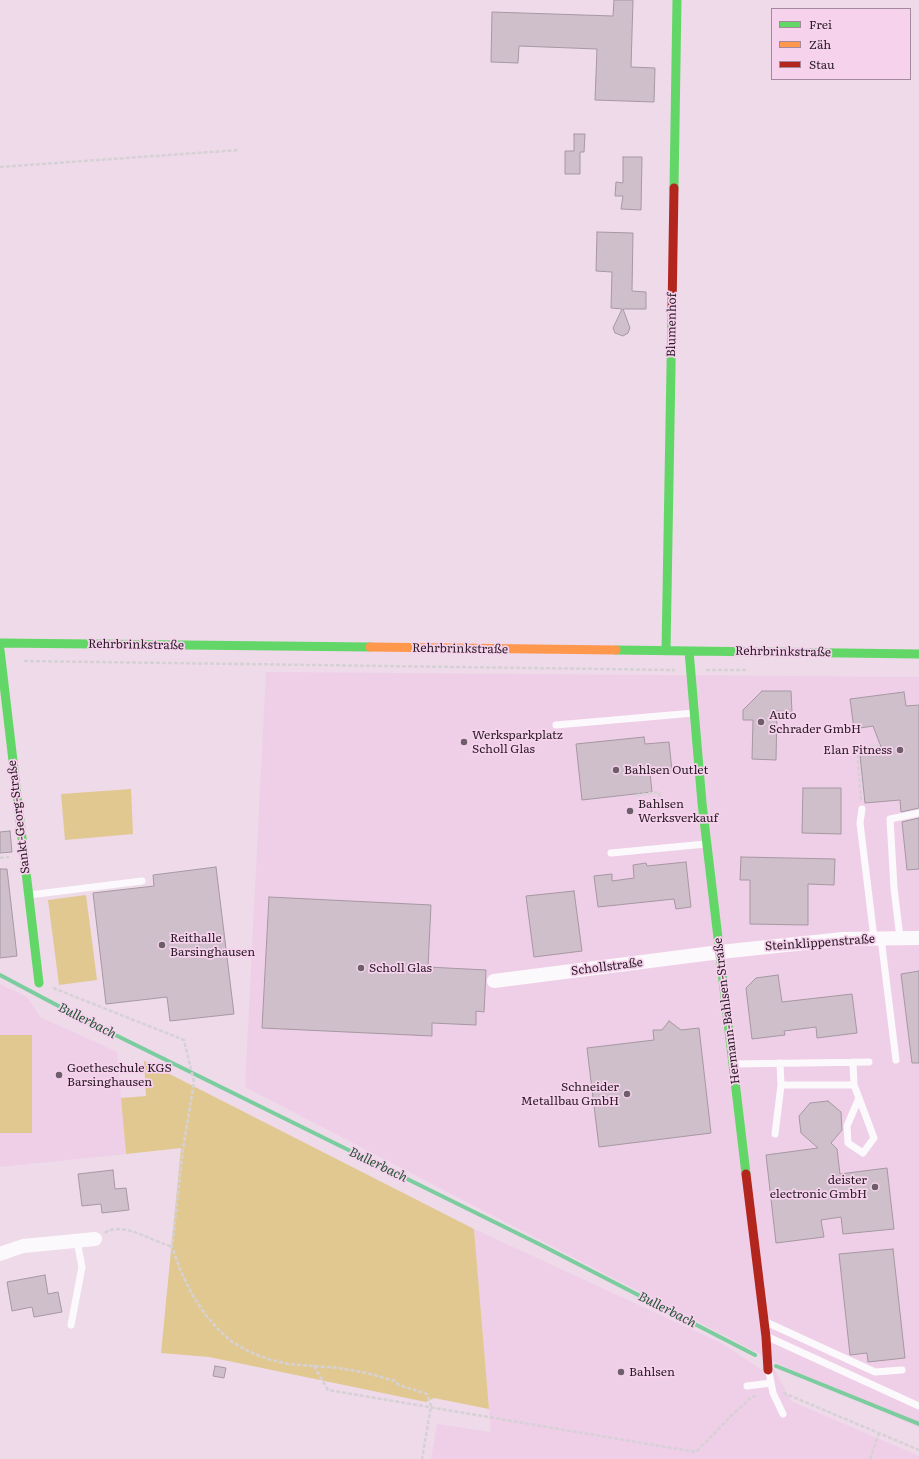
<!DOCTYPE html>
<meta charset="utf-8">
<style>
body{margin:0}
#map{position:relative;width:919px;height:1459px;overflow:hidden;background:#eedae9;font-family:Literata,serif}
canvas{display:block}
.legend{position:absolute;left:771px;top:8px;width:140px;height:72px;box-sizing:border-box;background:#f6d2ed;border:1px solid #a4899d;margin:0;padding:5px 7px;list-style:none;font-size:12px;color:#291c26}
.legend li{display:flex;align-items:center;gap:8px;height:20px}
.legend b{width:20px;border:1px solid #a4899d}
</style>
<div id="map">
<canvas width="919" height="1459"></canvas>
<ul class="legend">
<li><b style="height:5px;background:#63d668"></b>Frei</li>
<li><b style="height:5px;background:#ff974d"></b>Zäh</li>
<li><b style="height:5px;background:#b3261e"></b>Stau</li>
</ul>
</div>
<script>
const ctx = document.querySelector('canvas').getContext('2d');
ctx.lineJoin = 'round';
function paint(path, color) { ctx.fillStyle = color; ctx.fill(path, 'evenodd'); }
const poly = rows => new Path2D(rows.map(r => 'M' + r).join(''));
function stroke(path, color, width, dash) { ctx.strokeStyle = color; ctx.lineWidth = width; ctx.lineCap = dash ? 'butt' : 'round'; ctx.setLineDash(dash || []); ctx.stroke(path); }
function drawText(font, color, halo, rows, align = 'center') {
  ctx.font = font + ' Literata,serif'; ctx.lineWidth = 3.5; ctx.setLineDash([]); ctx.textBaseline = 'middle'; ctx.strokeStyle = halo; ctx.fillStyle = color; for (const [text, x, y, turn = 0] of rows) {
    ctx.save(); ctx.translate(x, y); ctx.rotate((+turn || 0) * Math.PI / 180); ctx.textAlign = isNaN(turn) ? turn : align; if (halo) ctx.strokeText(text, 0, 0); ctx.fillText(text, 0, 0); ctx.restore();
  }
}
const built = poly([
 [266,672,919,677,919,1428,783,1366,245,1087],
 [0,984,27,997,40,1017,117,1052,126,1154,0,1167],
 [474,1229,721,1343,761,1369,775,1370,791,1401,919,1456,919,1459,431,1459,437,1424,491,1432]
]);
const green = poly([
 [131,789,133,834,65,840,61,794],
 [86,895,97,980,59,985,48,900],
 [0,1035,32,1035,32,1133,0,1133],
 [144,1061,474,1229,489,1409,434,1398,426,1402,209,1357,161,1353,181,1148,126,1154,121,1098,146,1096]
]);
const stream = poly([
 [0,975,83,1019,541,1245,755,1355],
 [776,1366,919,1424]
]);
const building = poly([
 [614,0,633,0,631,67,655,68,654,102,595,100,597,49,519,46,518,63,491,62,492,12,613,16,614,0],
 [574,134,585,134,584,152,580,152,580,174,565,174,565,151,574,151,574,134],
 [623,157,642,157,641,210,621,209,623,196,615,196,616,182,623,183,623,157],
 [597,232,633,233,632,291,646,292,646,309,623,309,630,328,628,333,623,336,615,333,613,328,622,309,611,308,612,272,596,271,597,232],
 [762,691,791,691,792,712,777,711,776,760,752,759,753,720,743,720,743,710,762,691],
 [904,692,906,706,919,705,919,808,901,812,900,800,865,803,860,755,883,752,873,726,854,729,850,699,904,692],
 [644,737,645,744,669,742,672,771,650,773,652,792,582,800,576,744,644,737],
 [803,788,841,788,841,834,802,833,803,788],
 [919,818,919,869,907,870,902,822,919,818],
 [10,831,12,852,0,853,0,832,10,831],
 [741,857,835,859,834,885,808,884,808,925,750,924,750,880,740,880,741,857],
 [686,862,691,907,676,909,674,899,598,907,594,876,612,874,612,881,634,878,633,865,646,863,647,866,686,862],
 [216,867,234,1014,170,1021,167,997,106,1004,93,893,154,886,153,875,216,867],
 [0,869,7,869,17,956,0,958,0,869],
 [574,891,582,951,534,957,526,896,574,891],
 [269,897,431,905,428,967,486,970,484,1012,476,1011,476,1025,432,1023,432,1036,262,1028,269,897],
 [919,971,919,1063,912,1063,901,974,919,971],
 [778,975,782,1002,852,994,857,1033,817,1038,816,1027,784,1031,785,1035,752,1039,746,988,756,978,778,975],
 [669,1021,681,1030,699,1028,711,1133,599,1147,587,1048,654,1040,653,1030,662,1030,669,1021],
 [828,1101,841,1112,842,1130,831,1143,837,1149,840,1174,887,1168,894,1229,843,1234,841,1217,821,1220,824,1237,776,1243,766,1155,818,1148,801,1133,799,1116,810,1103,828,1101],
 [113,1170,115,1189,126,1188,129,1210,102,1213,101,1204,82,1206,78,1174,113,1170],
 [893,1249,905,1358,868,1362,867,1353,850,1355,839,1254,893,1249],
 [45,1275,48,1294,58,1292,62,1312,34,1317,32,1307,12,1311,7,1282,45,1275],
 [215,1366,226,1368,224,1378,213,1376,215,1366]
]);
const path = poly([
 [0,167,239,150],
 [24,661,675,670],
 [706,670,747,670],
 [637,794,637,795,659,792,662,809],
 [861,800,857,748,880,745],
 [0,858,9,857],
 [53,988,184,1040,194,1082,183,1149,172,1247,181,1272,193,1296,205,1314,218,1329,232,1342,250,1352,268,1359,288,1364,339,1368,367,1373,395,1381,399,1385,427,1394,431,1406,422,1459],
 [105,1233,109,1230,120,1229,132,1231,172,1247],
 [314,1366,328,1390,696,1452,733,1414,752,1397,756,1396],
 [783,1393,786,1394,919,1450],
 [870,1459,879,1433]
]);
const lane = poly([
 [556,725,694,713],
 [862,809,860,823,874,938],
 [611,853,706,844],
 [29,895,142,881],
 [881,938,896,1060],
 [900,938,894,888,890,819,919,813],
 [734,1064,869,1062],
 [781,1085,854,1085,853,1062],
 [854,1085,859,1098,874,1138,863,1153,848,1143,847,1126,859,1098],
 [775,1134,781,1085,780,1063],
 [766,1322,875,1372,902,1370],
 [71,1325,82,1267,77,1241],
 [768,1337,919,1406],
 [769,1372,773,1393,783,1414],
 [747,1386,771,1383]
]);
const street = poly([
 [494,981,720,952,843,939,919,938],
 [0,1254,23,1246,95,1239]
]);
const fast = poly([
 [674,188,677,0],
 [0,643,370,647],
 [0,650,39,983],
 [616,650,919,654],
 [666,651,672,310],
 [689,651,702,803,746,1174]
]);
const slow = poly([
 [370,647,616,650]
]);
const jam = poly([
 [672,310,674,188],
 [746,1174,766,1337,768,1370]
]);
const markers = [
 [761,722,4,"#6e5e6a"],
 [464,742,4,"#6e5e6a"],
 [900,750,4,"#6e5e6a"],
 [616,770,4,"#6e5e6a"],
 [630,811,4,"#6e5e6a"],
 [162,945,4,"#6e5e6a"],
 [361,968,4,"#6e5e6a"],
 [59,1075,4,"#6e5e6a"],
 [627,1094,4,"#6e5e6a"],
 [875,1187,4,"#6e5e6a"],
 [621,1372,4,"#6e5e6a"]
];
const streetNames = [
 ["Blumenhof",672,325,-89],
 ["Rehrbrinkstraße",136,645,1],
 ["Rehrbrinkstraße",460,649,1],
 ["Rehrbrinkstraße",783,652,1],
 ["Sankt-Georg-Straße",19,817,-97],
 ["Steinklippenstraße",820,943,-4],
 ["Schollstraße",607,967,-7],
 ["Hermann-Bahlsen-Straße",727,1011,-97]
];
const poiNames = [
 ["Auto",769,715],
 ["Schrader GmbH",769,729],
 ["Werksparkplatz",472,735],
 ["Scholl Glas",472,749],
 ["Elan Fitness",892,750,"right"],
 ["Bahlsen Outlet",624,770],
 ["Bahlsen",638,804],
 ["Werksverkauf",638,818],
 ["Reithalle",170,938],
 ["Barsinghausen",170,952],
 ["Scholl Glas",369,968],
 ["Goetheschule KGS",67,1068],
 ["Barsinghausen",67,1082],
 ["Schneider",619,1087,"right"],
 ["Metallbau GmbH",619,1101,"right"],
 ["deister",867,1180,"right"],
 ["electronic GmbH",867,1194,"right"],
 ["Bahlsen",629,1372]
];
const waterNames = [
 ["Bullerbach",87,1021,27],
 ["Bullerbach",378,1165,26],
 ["Bullerbach",667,1310,27]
];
paint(built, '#efcfe7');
paint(green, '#e1c891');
stroke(stream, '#7bcc9e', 4);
paint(building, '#cebfca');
stroke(building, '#a698a3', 1);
stroke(path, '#d6d1d5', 2.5, [4, 2]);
stroke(lane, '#fcf9fc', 7);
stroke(street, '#fcf9fc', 14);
stroke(fast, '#63d668', 9);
stroke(slow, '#ff974d', 9);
stroke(jam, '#b3261e', 9);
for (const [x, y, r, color] of markers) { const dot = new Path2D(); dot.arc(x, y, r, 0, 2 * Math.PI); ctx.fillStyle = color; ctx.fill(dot); stroke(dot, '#f6d2ed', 1.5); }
drawText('12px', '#291c26', '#f6d2ed', streetNames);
drawText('12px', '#291c26', '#f6d2ed', poiNames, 'left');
drawText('italic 13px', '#245537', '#f6d2ed', waterNames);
</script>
